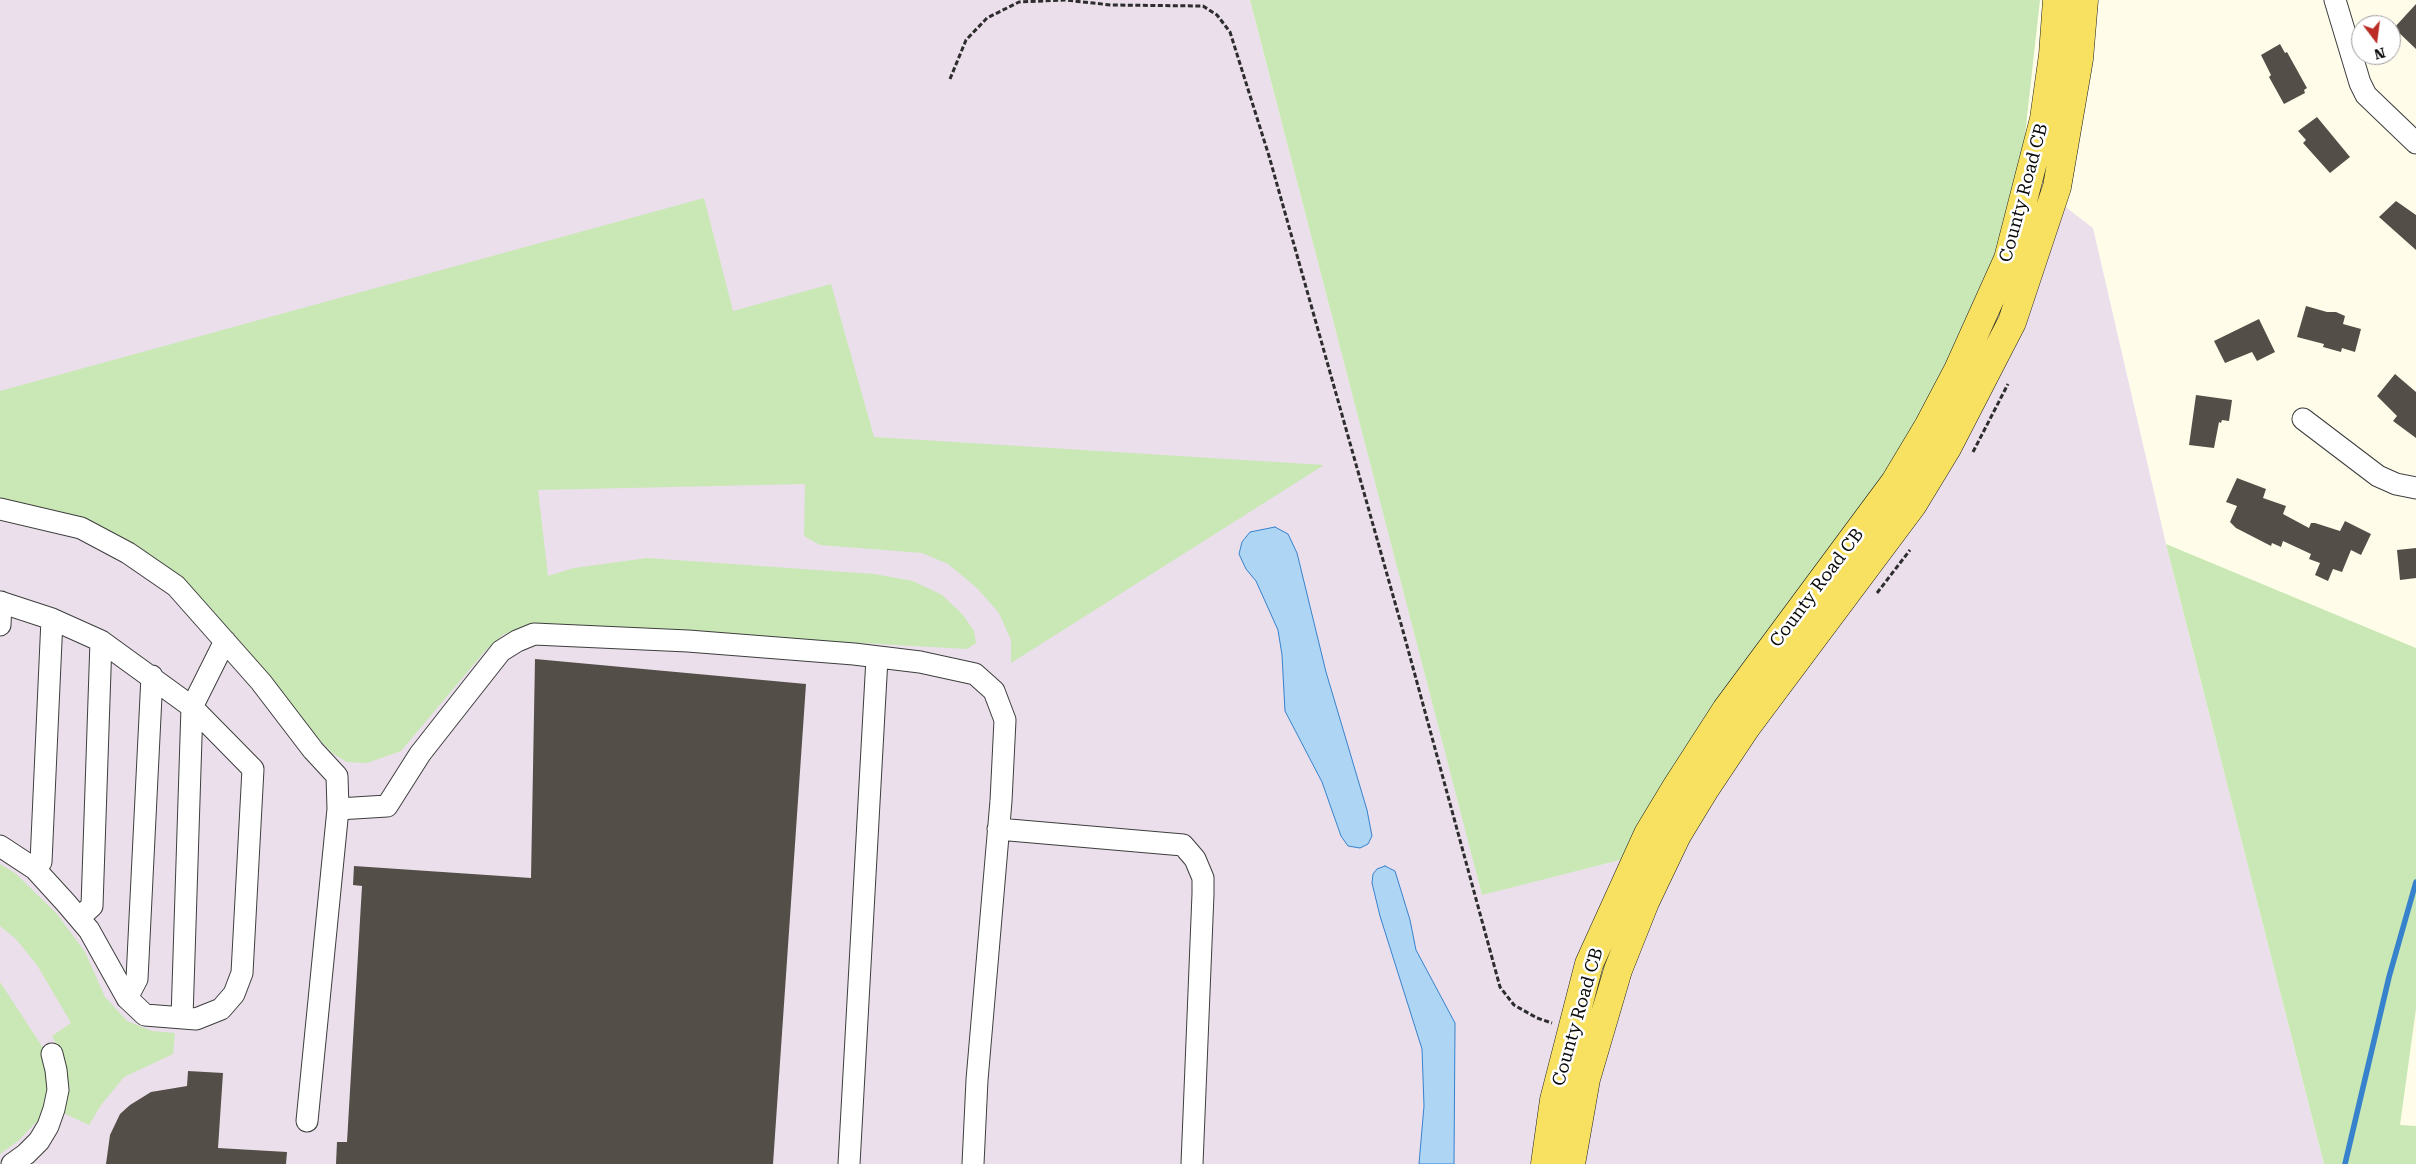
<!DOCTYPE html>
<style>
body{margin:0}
#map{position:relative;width:2416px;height:1164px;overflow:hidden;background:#fffdea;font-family:"Roboto Serif",serif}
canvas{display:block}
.north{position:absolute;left:2351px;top:15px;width:50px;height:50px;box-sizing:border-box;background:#fff;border:1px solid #9d9d9d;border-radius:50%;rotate:165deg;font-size:14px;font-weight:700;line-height:20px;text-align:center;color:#0b0b0b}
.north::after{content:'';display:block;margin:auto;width:18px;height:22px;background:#ba2c25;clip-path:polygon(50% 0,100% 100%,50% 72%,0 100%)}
</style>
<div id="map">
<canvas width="2416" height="1164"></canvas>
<div class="north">N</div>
</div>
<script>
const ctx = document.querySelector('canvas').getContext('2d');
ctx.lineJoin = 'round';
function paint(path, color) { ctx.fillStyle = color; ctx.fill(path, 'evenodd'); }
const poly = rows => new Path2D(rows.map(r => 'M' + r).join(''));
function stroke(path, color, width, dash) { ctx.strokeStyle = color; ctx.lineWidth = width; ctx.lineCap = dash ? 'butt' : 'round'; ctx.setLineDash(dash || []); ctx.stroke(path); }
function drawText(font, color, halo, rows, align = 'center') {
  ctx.font = font + ' "Roboto Serif",serif'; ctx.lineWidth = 5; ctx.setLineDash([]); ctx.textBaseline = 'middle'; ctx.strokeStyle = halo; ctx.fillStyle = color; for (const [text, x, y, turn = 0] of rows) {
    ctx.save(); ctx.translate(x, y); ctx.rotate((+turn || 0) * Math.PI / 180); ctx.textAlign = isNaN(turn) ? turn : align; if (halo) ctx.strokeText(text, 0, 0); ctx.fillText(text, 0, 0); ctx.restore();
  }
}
const industrial = poly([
 [0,0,1250,0,1482,894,1624,859,1585,940,1565,1003,1546,1079,1532,1164,0,1164],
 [2063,205,2093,228,2166,544,2324,1164,1579,1164,1621,995,1675,864,1735,761,1940,486,1982,411]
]);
const green = poly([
 [1250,0,2040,0,2024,144,1996,253,1946,375,1844,540,1684,749,1624,859,1482,895],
 [704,198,733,311,831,284,874,437,1324,465,1011,663,1011,640,999,613,977,588,948,564,922,553,820,545,804,536,805,484,538,490,548,576,574,568,647,558,874,574,913,581,942,595,963,615,974,631,976,643,967,649,556,626,527,628,504,634,485,651,401,751,367,763,347,762,332,753,308,727,210,607,182,579,0,500,0,391],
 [2166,544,2416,648,2416,1009,2400,1125,2416,1126,2416,1164,2324,1164],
 [0,864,15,873,57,914,85,952,105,997,127,1021,152,1031,175,1033,173,1054,124,1077,101,1105,89,1125,61,1112,70,1088,62,1056,52,1036,71,1023,37,965,16,939,0,926],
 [0,982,47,1054,52,1088,41,1117,18,1141,0,1154]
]);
const water = poly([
 [1275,527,1288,534,1297,553,1326,672,1367,810,1372,836,1368,844,1360,848,1348,846,1341,836,1322,782,1285,711,1282,655,1278,630,1256,581,1246,569,1239,554,1242,542,1250,532,1275,527],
 [1385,866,1395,871,1410,920,1416,950,1455,1023,1454,1164,1419,1164,1424,1106,1422,1049,1380,916,1372,883,1373,874,1377,869,1385,866]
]);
const stream = poly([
 [2345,1164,2389,977,2416,882]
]);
const building = poly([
 [2416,4,2416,49,2394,28],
 [2280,44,2285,53,2287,52,2307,88,2304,90,2305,93,2284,104,2269,77,2271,75,2261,55],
 [2317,117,2350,157,2330,173,2303,143,2306,140,2298,131],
 [2396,201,2416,215,2416,250,2379,217],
 [2306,306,2327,312,2336,312,2345,316,2343,324,2361,329,2355,352,2342,348,2341,352,2323,347,2324,344,2297,337],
 [2259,319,2275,352,2257,361,2252,352,2225,363,2214,341],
 [2395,374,2416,392,2416,438,2393,421,2397,416,2377,396],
 [2196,395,2232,400,2229,421,2222,420,2221,423,2219,422,2214,448,2189,445],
 [2237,478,2266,489,2263,498,2286,506,2283,514,2309,528,2311,523,2315,523,2340,531,2345,521,2371,534,2361,555,2351,550,2342,572,2333,569,2328,581,2315,575,2320,563,2309,559,2311,554,2283,541,2281,547,2272,543,2271,546,2236,528,2230,522,2237,506,2226,502],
 [2416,548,2416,578,2400,580,2397,550],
 [535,659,806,684,773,1164,336,1164,337,1142,347,1142,362,886,353,885,354,866,531,878],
 [188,1071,223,1073,218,1148,287,1152,286,1164,106,1164,110,1135,120,1114,130,1105,151,1092,187,1086]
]);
const path = poly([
 [950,79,966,40,987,18,1019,2,1065,0,1111,5,1203,6,1217,15,1230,32,1269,156,1403,631,1500,987,1514,1005,1537,1018,1552,1023],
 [1973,452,2008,384],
 [1877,593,1910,550]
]);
const minor = poly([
 [2335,0,2360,83,2366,95,2416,143],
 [2303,419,2378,476,2396,484,2416,488],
 [0,509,81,528,128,553,176,586,261,682,313,750,337,776,338,809],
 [0,602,52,619,101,641,192,707,253,769,242,973,234,994,221,1009,196,1019,145,1015,127,998,89,930,66,903,35,869,0,846],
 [0,625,1,602],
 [998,829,1183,845,1195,859,1203,878,1203,894,1192,1164],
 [35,869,41,862,52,619],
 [79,918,92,906,101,641],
 [127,998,137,979,152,676],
 [182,1018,192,707,225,641],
 [307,1121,338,809,387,806,420,754,460,703,501,651,517,641,534,634,688,641,854,654,920,662,975,674,994,691,1005,720,1001,801,977,1080,973,1164],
 [12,1164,26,1154,39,1141,48,1126,54,1109,58,1090,56,1070,52,1054],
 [849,1164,877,658]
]);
const major = poly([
 [1545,1164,1554,1100,1589,964,1648,834,1677,786,1726,710,1895,482,1928,427,1958,370,2008,259,2044,119,2053,55,2057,0],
 [1571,1164,1586,1079,1618,970,1645,902,1677,835,1705,789,1747,726,1913,504,1947,448,2012,322,2057,187,2079,59,2084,0]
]);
const streetNames = [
 ["County Road CB",2024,193,-75],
 ["County Road CB",1817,588,-53],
 ["County Road CB",1578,1017,-74]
];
paint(industrial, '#eadfeb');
paint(green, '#cae8b5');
paint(water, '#afd5f5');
stroke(water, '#3782cc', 1);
stroke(stream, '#3782cc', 5.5);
paint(building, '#544e48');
stroke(minor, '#3e3e3e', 23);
stroke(major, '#1c1c1c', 29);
stroke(path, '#2d2d2d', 3, [5, 2.5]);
stroke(minor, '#fff', 21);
stroke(major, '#f8e161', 28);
drawText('18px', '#0b0b0b', '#fff', streetNames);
</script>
